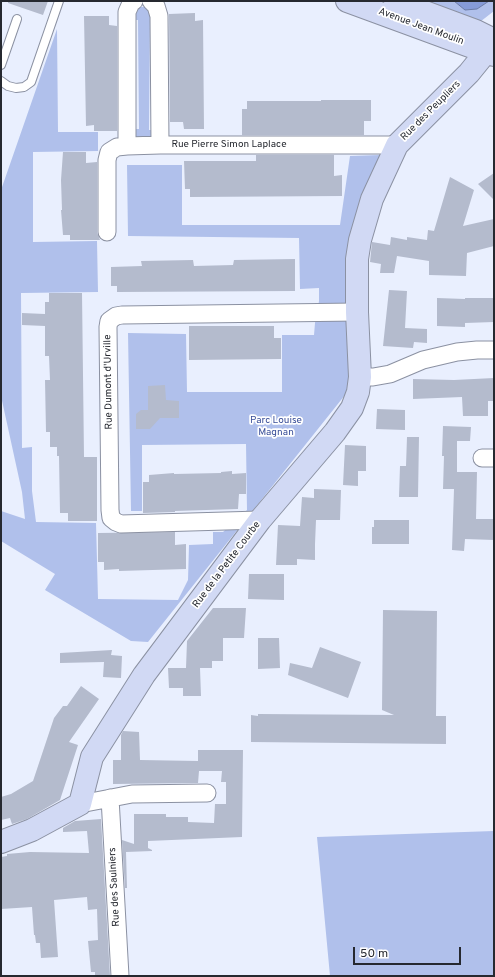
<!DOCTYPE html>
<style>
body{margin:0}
#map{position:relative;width:495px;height:977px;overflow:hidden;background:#e9effe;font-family:Overpass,sans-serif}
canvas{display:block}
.frame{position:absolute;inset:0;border:2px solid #262930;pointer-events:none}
.scale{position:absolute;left:353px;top:947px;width:108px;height:18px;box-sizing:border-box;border:2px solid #262930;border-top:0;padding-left:5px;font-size:12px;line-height:14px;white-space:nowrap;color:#262930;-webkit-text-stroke:3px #fff;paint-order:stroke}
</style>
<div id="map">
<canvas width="495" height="977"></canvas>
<div class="frame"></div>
<div class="scale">50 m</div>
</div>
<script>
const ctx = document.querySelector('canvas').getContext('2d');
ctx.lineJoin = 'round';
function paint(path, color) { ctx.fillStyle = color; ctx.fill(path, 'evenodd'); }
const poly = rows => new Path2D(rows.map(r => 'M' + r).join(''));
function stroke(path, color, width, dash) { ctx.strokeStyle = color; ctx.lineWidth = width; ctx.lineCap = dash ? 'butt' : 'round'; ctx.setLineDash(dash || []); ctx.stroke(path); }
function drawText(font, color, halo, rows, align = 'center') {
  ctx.font = font + ' Overpass,sans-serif'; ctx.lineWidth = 3.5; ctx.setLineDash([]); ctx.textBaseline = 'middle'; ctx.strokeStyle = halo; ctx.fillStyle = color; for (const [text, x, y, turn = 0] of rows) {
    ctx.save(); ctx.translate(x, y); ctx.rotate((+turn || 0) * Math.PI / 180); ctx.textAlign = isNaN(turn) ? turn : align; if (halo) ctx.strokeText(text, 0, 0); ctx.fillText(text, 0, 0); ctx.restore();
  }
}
const green = poly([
 [412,1,454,1,465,10,477,9,489,1,494,1,494,11,476,25],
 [138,7,148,7,154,20,150,20,149,130,156,130,153,139,135,140,134,129,139,129,138,20,132,20],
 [57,29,58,132,98,132,98,151,33,152,33,242,97,241,98,292,21,293,22,448,32,447,32,491,36,522,96,523,98,599,178,600,188,580,189,545,213,544,213,532,223,532,247,510,246,444,142,445,142,511,131,511,128,333,186,334,187,392,282,392,282,335,314,335,315,323,319,301,319,288,300,289,299,238,128,236,127,165,182,165,182,225,340,225,350,156,380,155,351,230,349,390,148,642,131,641,45,590,55,574,1,541,1,511,25,519,22,492,1,396,1,190],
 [494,831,494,976,330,976,317,837]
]);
const water = poly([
 [454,1,489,1,477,9,465,10,454,1]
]);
const building = poly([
 [8,1,48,1,43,15,8,3],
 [195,13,195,21,203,20,204,129,184,129,183,122,170,122,169,14],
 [84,16,109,16,109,25,117,26,117,131,94,131,94,125,86,126],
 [321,100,371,100,371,121,364,121,364,135,242,135,242,109,247,109,247,101,321,101],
 [63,152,86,152,86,163,97,162,97,232,100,240,70,240,70,235,63,235,61,210,62,210,61,180],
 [256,155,334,155,334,176,342,175,342,196,190,197,190,189,185,189,184,161,256,161],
 [494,173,494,200,478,184],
 [450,177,474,190,463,226,494,219,494,246,467,253,466,276,429,275,429,261,397,256,394,273,380,273,381,264,370,262,372,242,390,245,391,237,407,240,407,237,427,240,428,230,434,231],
 [295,259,295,291,117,292,117,286,111,286,111,267,142,266,141,261,193,260,194,266,233,265,234,260],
 [389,290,407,291,405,328,427,329,427,343,414,342,413,348,383,346],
 [49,293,82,293,84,457,97,457,97,521,68,521,68,513,60,513,59,456,57,456,57,447,50,447,50,432,46,432,45,380,50,380,49,356,45,356,45,326,22,325,22,313,45,314,45,302,49,302],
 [437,298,465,299,465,298,494,298,494,322,465,323,465,327,437,326],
 [189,326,274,326,274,338,281,338,281,359,189,360],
 [494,378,494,401,488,401,488,416,463,416,462,397,413,399,413,379,454,380],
 [165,385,166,400,179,401,179,418,160,418,150,429,136,429,136,414,141,410,148,410,148,386],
 [377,409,405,410,405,430,376,429],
 [443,426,471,427,470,441,457,441,457,472,477,472,476,519,494,519,494,540,465,539,464,551,452,550,454,489,443,489,444,456,442,456],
 [407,437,419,437,418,497,399,497,400,466,406,466],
 [345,445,366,446,366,471,358,471,358,486,343,485],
 [232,471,232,474,246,473,246,494,239,494,238,509,175,511,175,512,143,513,143,482,149,482,149,475,174,473,174,474,221,473,221,472],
 [314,489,341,490,340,520,316,520,315,544,315,560,297,559,297,565,276,565,278,525,300,526,302,497,314,498],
 [374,520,409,520,409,544,372,544,372,527,374,527],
 [175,532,175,545,186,544,186,569,119,571,119,569,104,570,104,562,98,562,98,533],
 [249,574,284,574,284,600,248,599],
 [213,608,246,608,244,638,223,638,223,661,212,661,212,668,200,668,201,696,183,696,183,688,169,688,168,668,186,668,187,641],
 [383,610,437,611,436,716,446,716,446,744,251,742,251,715,258,716,258,714,394,715,382,710],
 [258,638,279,638,280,668,258,669],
 [320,647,361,662,348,698,288,675,290,663,312,668],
 [112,650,111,655,122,656,121,678,103,677,104,662,60,663,60,653],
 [81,686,99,699,69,742,78,745,60,800,27,819,12,824,10,818,1,820,1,797,11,794,33,781,54,718,63,706,67,706],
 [123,731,139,732,140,760,198,761,198,750,243,750,242,837,148,841,148,848,152,850,152,851,126,852,127,888,125,888,122,840,134,844,134,814,166,814,166,817,188,817,188,822,214,823,215,804,226,804,226,782,221,782,222,771,199,771,198,783,113,784,113,760,121,760,121,735],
 [101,819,110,976,95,976,95,972,91,972,88,941,98,940,97,909,88,910,87,897,54,900,58,957,41,958,40,943,36,943,35,935,34,935,32,907,1,909,1,857,7,856,7,854,30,852,89,853,87,831,63,832,63,828,75,821]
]);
const lane = poly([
 [1,65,17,19],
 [1,81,8,86,16,88,24,87,31,82,59,1]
]);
const street = poly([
 [151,1,156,6,159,16,160,145,397,145],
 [127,146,160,145],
 [107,232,107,160,109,152,117,147,127,146,127,12,131,3,134,1],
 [360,377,373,377,390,374,423,360,457,352,477,350,494,350],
 [482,458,494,458],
 [260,520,121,524,116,522,111,518,110,510,108,327,109,321,116,316,122,315,357,312],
 [110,798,120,976],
 [80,804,132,794,207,793]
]);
const secondary = poly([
 [347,1,494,55],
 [395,1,476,31,494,40],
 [1,842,32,830,80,804,92,757,144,675,260,520,335,432,352,408,358,392,360,377,357,312,357,259,360,240,372,199,397,145,469,73,486,52]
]);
const streetNames = [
 ["Avenue Jean Moulin",421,27,20],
 ["Rue des Peupliers",431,111,-45],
 ["Rue Pierre Simon Laplace",229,145],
 ["Rue Dumont d'Urville",109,382,-91],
 ["Rue de la Petite Courbe",227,565,-53],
 ["Rue des Saulniers",115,887,-93]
];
const parkNames = [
 ["Parc Louise",276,421],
 ["Magnan",276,433]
];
paint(green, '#b0c0eb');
paint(water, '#869bd8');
stroke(water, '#6979a6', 1);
paint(building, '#b4bbcd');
stroke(lane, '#8b91a2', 10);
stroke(street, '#8b91a2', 19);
stroke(secondary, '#8b91a2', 24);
stroke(lane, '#fff', 8);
stroke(street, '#fff', 17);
stroke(secondary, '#d1d9f4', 22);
drawText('10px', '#262930', '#fff', streetNames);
drawText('10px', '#394e98', '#fff', parkNames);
</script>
